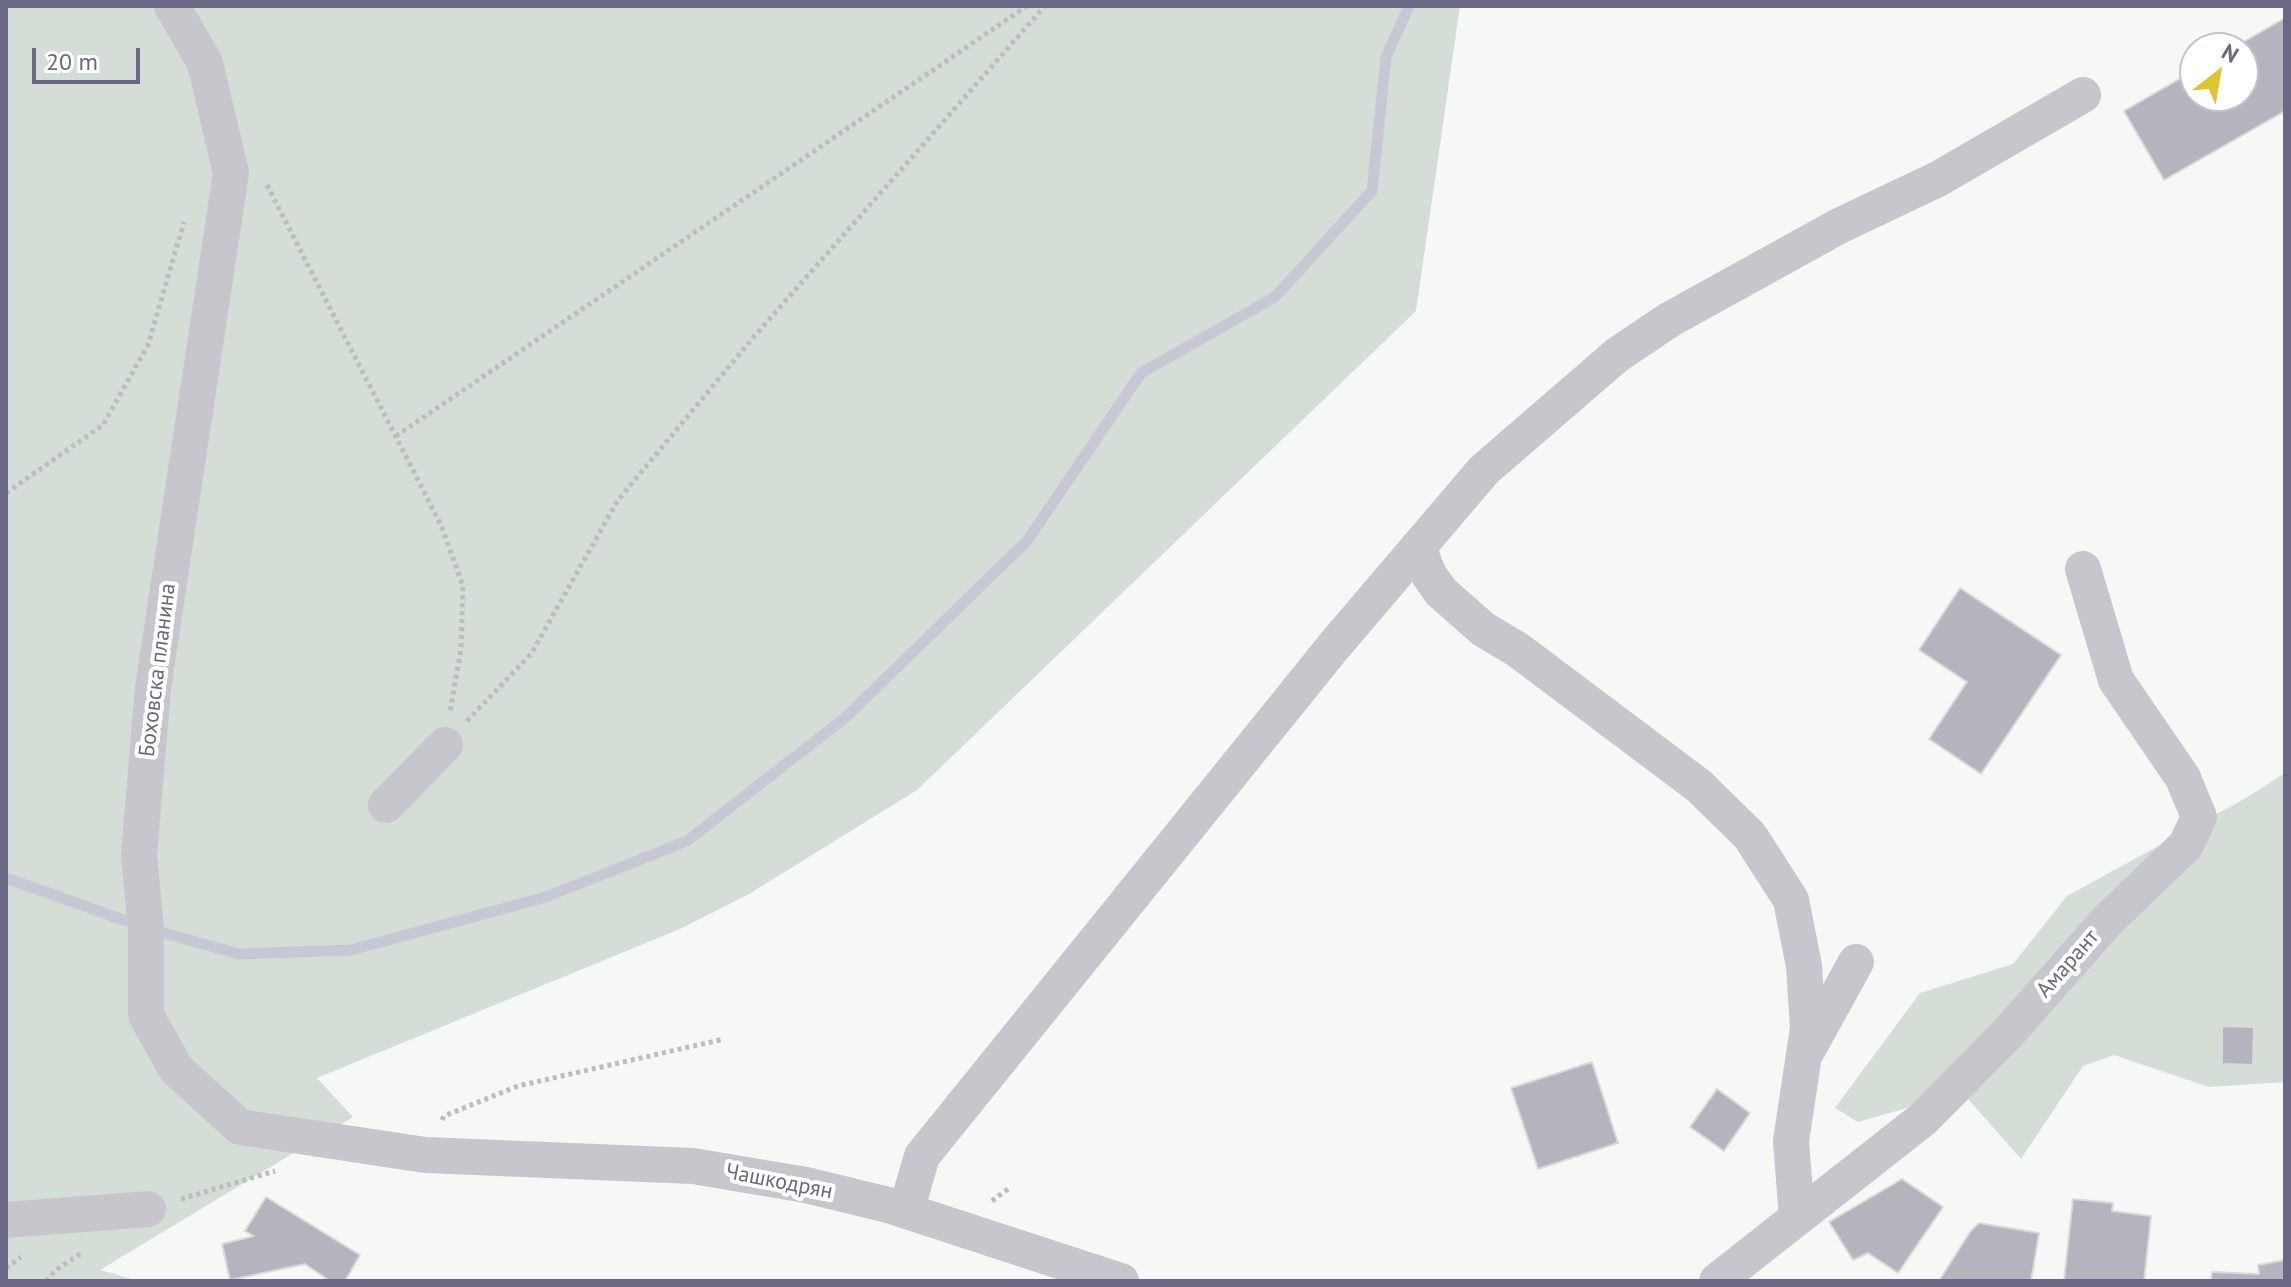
<!DOCTYPE html>
<meta charset="utf-8">
<style>
body{margin:0}
#map{position:relative;width:2291px;height:1287px;overflow:hidden;background:#f6f8f6;font-family:"PT Sans",sans-serif}
canvas{display:block}
.frame{position:absolute;inset:0;border:8px solid #6a6885;pointer-events:none}
.north{position:absolute;left:2179px;top:32px;width:80px;height:80px;box-sizing:border-box;background:#fff;border:2px solid #c3c3ce;border-radius:50%;rotate:31deg;font-size:22px;font-weight:700;line-height:32px;text-align:center;color:#6a6885}
.north::after{content:'';display:block;margin:auto;width:28px;height:36px;background:#ddc530;clip-path:polygon(50% 0,100% 100%,50% 72%,0 100%)}
.scale{position:absolute;left:32px;top:48px;width:108px;height:36px;box-sizing:border-box;border:4px solid #6a6885;border-top:0;padding-left:10px;font-size:24px;line-height:28px;white-space:nowrap;color:#6a6885;-webkit-text-stroke:6px #fff;paint-order:stroke}
</style>
<div id="map">
<canvas width="2291" height="1287"></canvas>
<div class="frame"></div>
<div class="north">N</div>
<div class="scale">20 m</div>
</div>
<script>
const ctx = document.querySelector('canvas').getContext('2d');
ctx.lineJoin = 'round';
function paint(path, color) { ctx.fillStyle = color; ctx.fill(path, 'evenodd'); }
const poly = rows => new Path2D(rows.map(r => 'M' + r).join(''));
function stroke(path, color, width, dash) { ctx.strokeStyle = color; ctx.lineWidth = width; ctx.lineCap = dash ? 'butt' : 'round'; ctx.setLineDash(dash || []); ctx.stroke(path); }
function drawText(font, color, halo, rows, align = 'center') {
  ctx.font = font + ' "PT Sans",sans-serif'; ctx.lineWidth = 8; ctx.setLineDash([]); ctx.textBaseline = 'middle'; ctx.strokeStyle = halo; ctx.fillStyle = color; for (const [text, x, y, turn = 0] of rows) {
    ctx.save(); ctx.translate(x, y); ctx.rotate((+turn || 0) * Math.PI / 180); ctx.textAlign = isNaN(turn) ? turn : align; if (halo) ctx.strokeText(text, 0, 0); ctx.fillText(text, 0, 0); ctx.restore();
  }
}
const green = poly([
 [6,6,1460,6,1416,311,917,790,749,894,680,929,317,1078,353,1117,100,1270,139,1281,6,1281],
 [2285,773,2285,1082,2209,1087,2114,1055,2083,1066,2021,1159,1962,1092,1858,1122,1835,1108,1920,993,2013,964,2067,896,2246,798]
]);
const stream = poly([
 [6,878,146,928,239,954,351,950,546,897,687,841,846,717,1027,541,1141,373,1275,297,1372,191,1386,57,1409,6]
]);
const building = poly([
 [2285,18,2285,111,2164,180,2124,111,2195,70,2195,96,2243,96,2243,48,2233,48,2285,18],
 [1960,588,2061,655,1981,774,1929,739,1967,682,1919,650,1960,588],
 [2222,1026,2254,1027,2253,1065,2222,1064,2222,1026],
 [1592,1062,1618,1143,1538,1169,1511,1088,1592,1062],
 [1717,1089,1750,1113,1724,1151,1690,1127,1717,1089],
 [1902,1179,1943,1207,1898,1273,1868,1253,1853,1260,1829,1222,1902,1179],
 [266,1197,360,1255,345,1281,330,1281,305,1264,230,1280,222,1244,254,1236,245,1231,266,1197],
 [2073,1199,2113,1203,2112,1211,2151,1216,2144,1281,2064,1281,2073,1199],
 [1979,1223,2039,1233,2031,1281,1939,1281,1970,1232,1979,1223],
 [2285,1260,2285,1281,2211,1281,2212,1272,2259,1274,2258,1265,2285,1260]
]);
const path = poly([
 [267,185,441,525,463,586,461,649,450,712],
 [396,436,1027,6],
 [6,493,103,425,148,345,184,222],
 [467,721,531,654,618,500,752,339,1045,6],
 [442,1120,444,1116,518,1086,724,1039],
 [181,1199,275,1171],
 [992,1201,1008,1189],
 [6,1268,21,1257],
 [46,1281,56,1270,83,1252]
]);
const minor = poly([
 [172,6,205,63,231,173,153,688,139,855,146,928,146,1015,176,1069,240,1127,425,1155,693,1166,806,1185,888,1205,1121,1281],
 [1418,547,1429,575,1441,592,1483,629,1518,650,1699,786,1750,836,1791,900,1804,966,1808,1028,1791,1141,1797,1218],
 [386,805,445,745],
 [1808,1049,1856,962],
 [906,1211,922,1156,1334,646,1484,470,1617,355,1669,320,1839,226,1938,179,2083,95],
 [6,1220,148,1209],
 [1717,1281,1923,1119,2008,1033,2106,922,2186,845,2199,817,2183,778,2116,680,2083,569]
]);
const streetNames = [
 ["Боховска планина",158,670,-83],
 ["Амарант",2068,964,-49],
 ["Чашкодрян",779,1182,11]
];
paint(green, '#d5ddd7');
stroke(stream, '#c7c8d3', 11);
paint(building, '#b4b4bf');
stroke(building, '#d9dad8', 2);
stroke(path, '#bcbcc1', 5, [4, 4]);
stroke(minor, '#c7c6cd', 36);
drawText('22px', '#6a6885', '#fff', streetNames);
</script>
